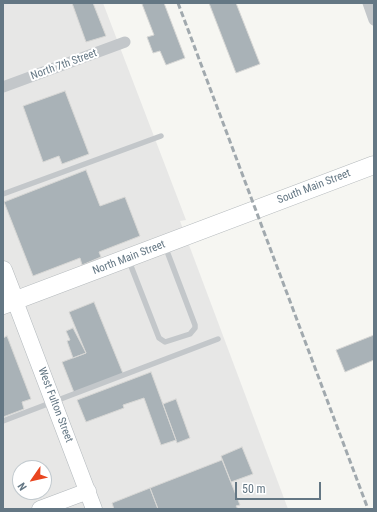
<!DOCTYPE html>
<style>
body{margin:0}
#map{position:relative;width:377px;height:512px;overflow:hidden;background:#f6f6f2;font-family:"Roboto Condensed",sans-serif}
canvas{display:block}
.frame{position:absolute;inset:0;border:4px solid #647784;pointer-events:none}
.north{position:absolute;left:12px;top:460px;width:40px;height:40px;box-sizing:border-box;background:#fff;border:1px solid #c1c9ce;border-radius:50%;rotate:236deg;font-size:11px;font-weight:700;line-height:16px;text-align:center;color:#647784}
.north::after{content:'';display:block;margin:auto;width:14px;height:18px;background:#e9451f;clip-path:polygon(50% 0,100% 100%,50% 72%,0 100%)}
.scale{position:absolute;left:235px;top:482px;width:86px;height:18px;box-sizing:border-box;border:2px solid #647784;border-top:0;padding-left:5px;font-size:12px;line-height:14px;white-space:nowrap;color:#647784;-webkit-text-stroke:3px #fff;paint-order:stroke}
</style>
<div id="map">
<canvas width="377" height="512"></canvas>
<div class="frame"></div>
<div class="north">N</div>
<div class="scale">50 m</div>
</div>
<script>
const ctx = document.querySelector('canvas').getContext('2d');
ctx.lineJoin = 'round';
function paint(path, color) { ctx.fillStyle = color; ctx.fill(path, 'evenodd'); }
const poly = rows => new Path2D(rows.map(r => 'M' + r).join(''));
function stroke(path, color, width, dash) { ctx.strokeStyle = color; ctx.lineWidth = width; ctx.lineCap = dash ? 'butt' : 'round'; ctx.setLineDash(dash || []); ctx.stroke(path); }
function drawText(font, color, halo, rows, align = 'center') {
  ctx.font = font + ' "Roboto Condensed",sans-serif'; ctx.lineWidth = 4; ctx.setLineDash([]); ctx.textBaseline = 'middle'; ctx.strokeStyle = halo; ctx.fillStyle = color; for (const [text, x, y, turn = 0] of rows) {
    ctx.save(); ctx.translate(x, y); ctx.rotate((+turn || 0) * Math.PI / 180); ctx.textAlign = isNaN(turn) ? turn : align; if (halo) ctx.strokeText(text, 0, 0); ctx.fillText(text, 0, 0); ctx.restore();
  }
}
const built = poly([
 [3,3,103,3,186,220,180,221,288,509,3,509],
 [20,468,44,468,44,492,20,492]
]);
const building = poly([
 [72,3,93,3,106,36,86,42,72,3],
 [146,3,164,3,185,58,166,65,160,51,153,53,147,37,154,35,142,4,146,3],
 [209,3,236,3,260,64,236,73,209,3],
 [65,91,89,154,62,164,59,156,43,162,23,106,65,91],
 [86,170,100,206,125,197,140,236,99,252,101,257,82,265,80,258,33,276,4,202,86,170],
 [94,302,124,376,75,395,62,362,86,353,69,312,94,302],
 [73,328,86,353,73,358,67,341,70,340,66,331,73,328],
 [374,335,374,360,345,372,336,350,374,335],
 [7,336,31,399,22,402,24,409,3,417,3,338,7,336],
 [151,372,176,440,161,445,144,398,123,405,124,408,86,422,77,400,151,372],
 [176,399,190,438,177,443,163,404,176,399],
 [242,447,253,474,231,482,221,456,242,447],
 [222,460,240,505,236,506,238,509,158,509,150,488,222,460],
 [150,488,158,509,114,509,112,503,150,488]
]);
const lane = poly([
 [3,194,161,136],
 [129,261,159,338,165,342,190,334,195,328,195,325,165,246],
 [3,421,218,339]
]);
const street = poly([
 [368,3,374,20],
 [3,87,125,42]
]);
const secondary = poly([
 [15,301,94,509],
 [40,509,88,491]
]);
const primary = poly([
 [3,270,15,301],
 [3,305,374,165]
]);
const rail = poly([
 [178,3,368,509]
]);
const streetNames = [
 ["North 7th Street",64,65,-20],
 ["South Main Street",314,187,-21],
 ["North Main Street",129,258,-21],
 ["West Fulton Street",55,405,69]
];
paint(built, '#e7e7e6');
paint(building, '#a9b2b7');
stroke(building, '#d7d7d5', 1);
stroke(secondary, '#b3b9bd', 17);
stroke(primary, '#b4b9bc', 19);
stroke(lane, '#c3c7ca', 5.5);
stroke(street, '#c3c7ca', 11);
stroke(secondary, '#fff', 16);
stroke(primary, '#fff', 18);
stroke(rail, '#a1a9ae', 3, [6, 3]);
drawText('11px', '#647784', '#fff', streetNames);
</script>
